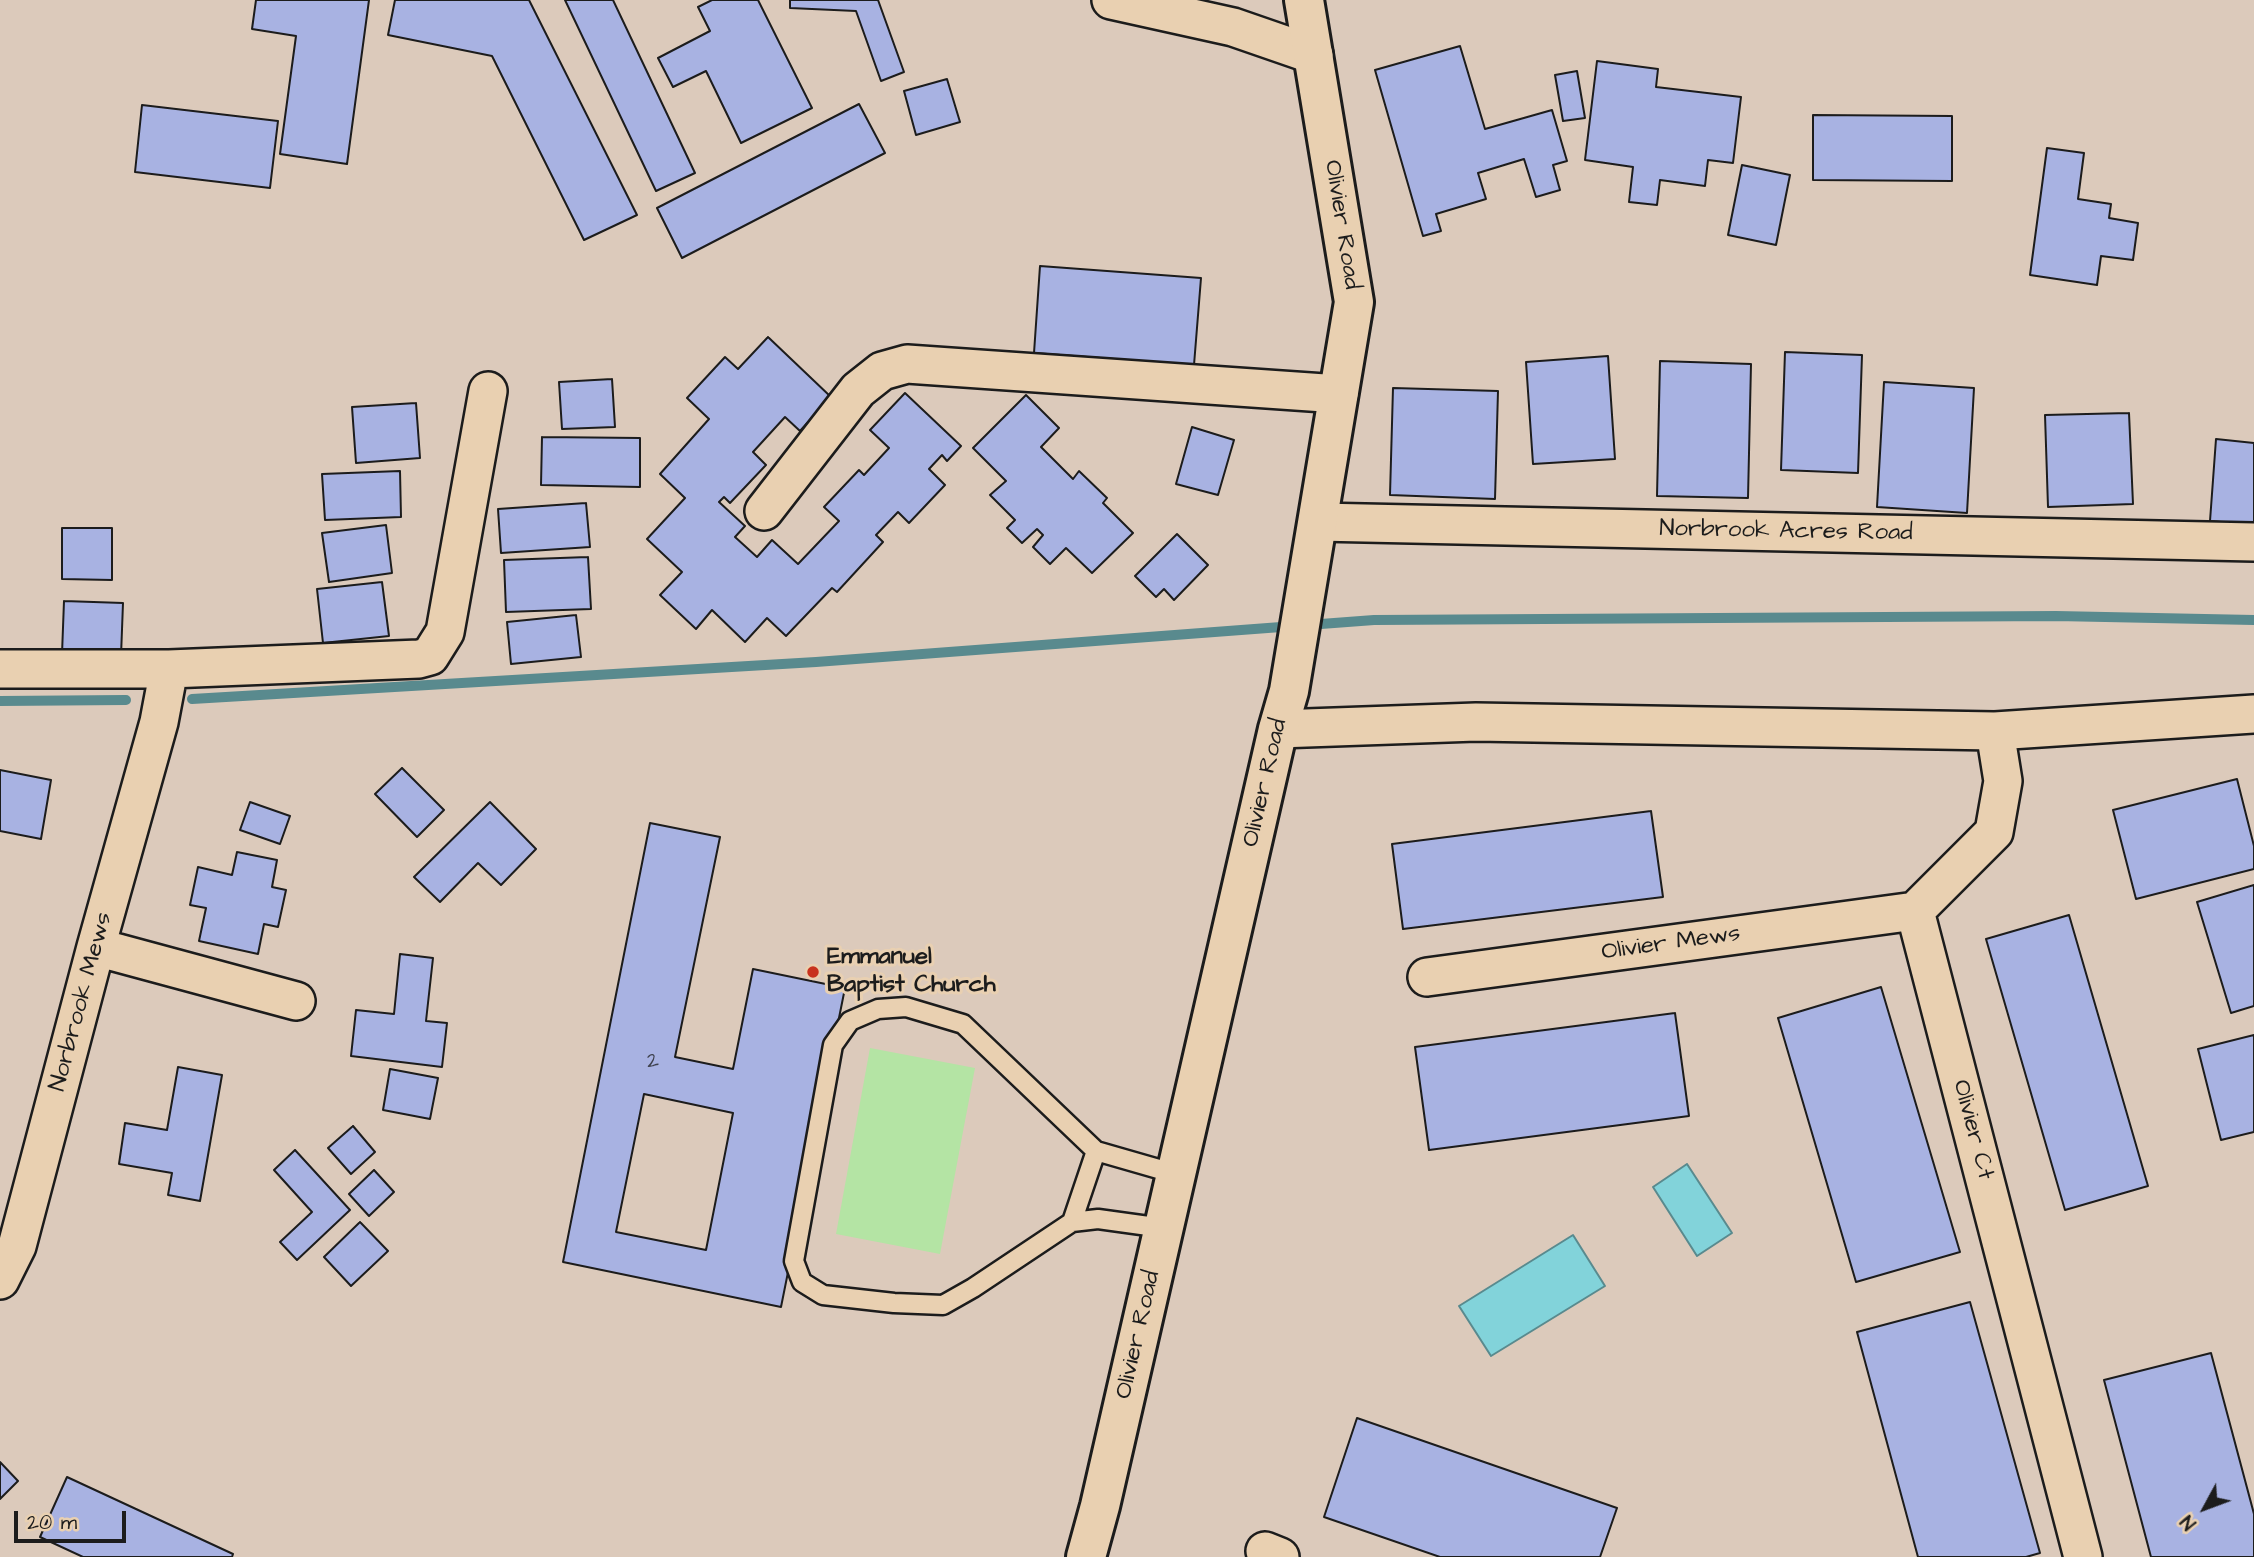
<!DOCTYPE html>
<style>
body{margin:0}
#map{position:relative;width:2254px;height:1557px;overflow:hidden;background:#dccabb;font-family:"Architects Daughter",sans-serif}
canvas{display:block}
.north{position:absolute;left:2170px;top:1473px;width:70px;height:70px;-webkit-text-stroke:5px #e9d0b1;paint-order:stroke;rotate:229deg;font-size:19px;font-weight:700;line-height:28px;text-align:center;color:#1c1c1c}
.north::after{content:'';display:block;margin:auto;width:24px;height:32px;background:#1c1c1c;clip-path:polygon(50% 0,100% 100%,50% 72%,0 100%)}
.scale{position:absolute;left:14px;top:1511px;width:112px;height:32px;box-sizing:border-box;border:4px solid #1c1c1c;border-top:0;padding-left:9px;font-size:21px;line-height:24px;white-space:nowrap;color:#1c1c1c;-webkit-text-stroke:5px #e9d0b1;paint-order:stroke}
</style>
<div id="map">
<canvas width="2254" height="1557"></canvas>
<div class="north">N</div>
<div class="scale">20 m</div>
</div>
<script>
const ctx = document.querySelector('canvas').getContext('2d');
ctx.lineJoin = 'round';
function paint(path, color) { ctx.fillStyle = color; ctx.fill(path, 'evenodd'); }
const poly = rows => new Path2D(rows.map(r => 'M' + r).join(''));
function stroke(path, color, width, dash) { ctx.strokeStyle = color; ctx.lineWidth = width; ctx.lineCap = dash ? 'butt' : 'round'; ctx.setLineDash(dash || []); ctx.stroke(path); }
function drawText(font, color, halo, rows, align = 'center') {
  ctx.font = font + ' "Architects Daughter",sans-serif'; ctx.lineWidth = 6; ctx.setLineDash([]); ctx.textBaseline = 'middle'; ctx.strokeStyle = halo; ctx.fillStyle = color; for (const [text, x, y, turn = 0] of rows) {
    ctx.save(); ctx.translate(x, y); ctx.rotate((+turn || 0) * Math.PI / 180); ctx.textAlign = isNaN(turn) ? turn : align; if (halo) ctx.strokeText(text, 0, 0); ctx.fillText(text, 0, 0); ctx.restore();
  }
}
const green = poly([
 [870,1048,975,1068,940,1254,836,1234]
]);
const water = poly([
 [1687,1164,1732,1233,1697,1256,1653,1187,1687,1164],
 [1573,1235,1605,1286,1491,1356,1459,1306,1573,1235]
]);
const stream = poly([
 [192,699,816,662,1374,620,2056,616,2254,620],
 [0,701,126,700]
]);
const building = poly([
 [256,0,369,0,347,164,280,154,296,36,252,29,256,0],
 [395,0,529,0,637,215,584,240,492,56,388,35,395,0],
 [565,0,613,0,695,173,656,191,565,0],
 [712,0,758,0,812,108,741,143,706,71,673,87,658,58,710,31,698,7,712,0],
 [790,0,878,0,904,72,881,81,856,11,790,8,790,0],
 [1460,46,1485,129,1552,110,1567,161,1553,165,1560,190,1536,197,1524,159,1478,173,1486,199,1436,214,1441,231,1423,236,1375,70,1460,46],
 [1597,61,1658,69,1656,87,1741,97,1733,163,1708,160,1705,186,1660,180,1657,205,1629,202,1633,167,1585,160,1597,61],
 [1577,71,1585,118,1563,121,1555,75,1577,71],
 [947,79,960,122,916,135,904,91,947,79],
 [859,104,885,153,682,258,657,208,859,104],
 [142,105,278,121,270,188,135,172,142,105],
 [1813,115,1952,116,1952,181,1813,180,1813,115],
 [2047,148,2084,153,2078,199,2111,204,2109,218,2138,223,2133,260,2101,256,2097,285,2030,275,2047,148],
 [1742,165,1790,175,1776,245,1728,235,1742,165],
 [1040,266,1201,278,1194,365,1034,353,1040,266],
 [768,337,831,397,800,431,785,417,753,452,766,465,730,503,724,497,719,502,745,526,735,537,757,557,772,540,798,564,839,521,824,507,859,470,864,475,889,448,870,430,905,393,961,446,947,461,942,455,929,469,945,485,909,523,898,512,876,535,883,542,837,592,832,588,786,636,767,618,745,642,712,610,696,629,660,595,682,572,647,539,685,498,660,474,709,419,687,398,725,357,738,369,768,337],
 [1785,352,1862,355,1858,473,1781,470,1785,352],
 [1608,356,1615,459,1533,464,1526,362,1608,356],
 [1660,361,1751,364,1748,498,1657,496,1660,361],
 [612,379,615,427,562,429,559,382,612,379],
 [1884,382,1974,388,1967,513,1877,507,1884,382],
 [1393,388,1498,391,1495,499,1390,495,1393,388],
 [1026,395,1059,428,1041,447,1073,479,1079,471,1107,498,1103,503,1133,533,1092,573,1066,548,1050,564,1033,547,1043,535,1037,529,1022,543,1007,528,1015,520,990,495,1006,481,973,448,1026,395],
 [416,403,420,458,356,463,352,407,416,403],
 [2129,413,2133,504,2048,507,2045,415,2129,413],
 [1192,427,1234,440,1218,495,1176,484,1192,427],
 [542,437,640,438,640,487,541,485,542,437],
 [2216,439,2254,443,2254,525,2210,521,2216,439],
 [400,471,401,517,325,520,322,474,400,471],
 [586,503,590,547,501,553,498,509,586,503],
 [386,525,392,573,329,582,322,533,386,525],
 [62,528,112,528,112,580,62,579,62,528],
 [1177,534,1208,565,1174,600,1164,589,1156,597,1135,576,1177,534],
 [588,557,591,609,506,612,504,560,588,557],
 [382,582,389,636,323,643,317,589,382,582],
 [64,601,123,603,121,656,62,654,64,601],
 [576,615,581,657,511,664,507,622,576,615],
 [402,768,444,810,417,837,375,794,402,768],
 [0,770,51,780,41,839,0,831,0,770],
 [2237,779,2254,846,2254,869,2136,899,2113,810,2237,779],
 [250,802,290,816,280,844,240,830,250,802],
 [490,802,536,849,501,885,478,863,440,902,414,877,490,802],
 [1651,811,1663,897,1403,929,1392,844,1651,811],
 [650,823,720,837,675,1057,733,1069,753,969,845,988,781,1307,563,1262,650,823],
 [644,1094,733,1113,706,1250,616,1232,644,1094],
 [237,852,277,860,272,887,286,890,278,927,264,924,258,954,199,941,206,908,190,905,198,867,232,875,237,852],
 [2254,885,2254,1006,2231,1013,2197,902,2254,885],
 [2069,915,2148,1186,2065,1210,1986,939,2069,915],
 [400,954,433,958,426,1021,447,1023,442,1067,351,1056,356,1010,394,1014,400,954],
 [1881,987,1960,1252,1856,1282,1778,1018,1881,987],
 [1675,1013,1689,1116,1429,1150,1415,1047,1675,1013],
 [2254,1035,2254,1132,2221,1140,2198,1049,2254,1035],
 [178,1067,222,1075,200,1201,168,1195,172,1173,119,1164,125,1123,167,1130,178,1067],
 [390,1069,438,1078,430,1119,383,1110,390,1069],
 [353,1126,375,1152,351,1174,328,1148,353,1126],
 [295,1150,350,1210,297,1260,280,1242,312,1212,274,1170,295,1150],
 [374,1170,394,1192,369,1216,349,1194,374,1170],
 [360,1222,388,1251,351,1286,324,1257,360,1222],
 [1970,1302,2040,1553,2026,1557,1918,1557,1857,1332,1970,1302],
 [2211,1353,2254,1514,2254,1557,2151,1557,2104,1380,2211,1353],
 [1357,1418,1617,1508,1600,1557,1440,1557,1324,1517,1357,1418],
 [0,1462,18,1481,0,1499,0,1462],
 [67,1477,233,1554,232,1557,83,1557,40,1537,67,1477]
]);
const lane = poly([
 [1072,1222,1096,1151],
 [1163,1228,1098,1219,1072,1222,973,1288,943,1305,894,1303,823,1295,802,1282,794,1261,833,1045,850,1021,878,1009,906,1007,963,1024,1096,1151,1176,1174]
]);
const street = poly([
 [1111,0,1233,27,1314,55],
 [764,511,858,390,882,371,907,364,1339,394],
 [1318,522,2254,542],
 [0,669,169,669],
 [1278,729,1476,722,1995,731,2254,714],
 [1995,731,2003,781,1994,832,1915,911,2083,1557],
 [96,947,296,1001],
 [1427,977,1915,911],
 [0,1280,17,1246,96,947,159,722,169,669,419,659,430,656,445,632,488,391],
 [1265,1551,1280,1557]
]);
const secondary = poly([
 [1086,1557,1100,1506,1278,729,1289,691,1354,302,1304,0]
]);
const markers = [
 [813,972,7,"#c8321e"]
];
const numberNames = [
 ["2",653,1063]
];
const streetNames = [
 ["Olivier Road",1341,225,81],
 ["Norbrook Acres Road",1786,532,1],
 ["Olivier Road",1266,783,-77],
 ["Olivier Mews",1671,944,-8],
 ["Norbrook Mews",82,1002,-75],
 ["Olivier Ct",1972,1130,75],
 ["Olivier Road",1139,1335,-77]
];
const poiNames = [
 ["Emmanuel",827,958],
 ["Baptist Church",827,986]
];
paint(green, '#b4e4a4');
paint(water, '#82d3da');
stroke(water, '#598a8e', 2);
stroke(stream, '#598a8e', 10);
paint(building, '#a8b2e2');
stroke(building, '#1c1c1c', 2);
stroke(lane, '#1c1c1c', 23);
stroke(street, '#1c1c1c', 42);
stroke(secondary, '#1c1c1c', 44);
stroke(lane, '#e9d0b1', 18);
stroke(street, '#e9d0b1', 37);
stroke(secondary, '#e9d0b1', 38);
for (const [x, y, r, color] of markers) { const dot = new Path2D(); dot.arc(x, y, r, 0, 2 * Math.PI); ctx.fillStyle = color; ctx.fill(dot); stroke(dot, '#e9d0b1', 2.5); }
drawText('21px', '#3f424e', null, numberNames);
drawText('24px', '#1c1c1c', '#e9d0b1', streetNames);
drawText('bold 24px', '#1c1c1c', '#e9d0b1', poiNames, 'left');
</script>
